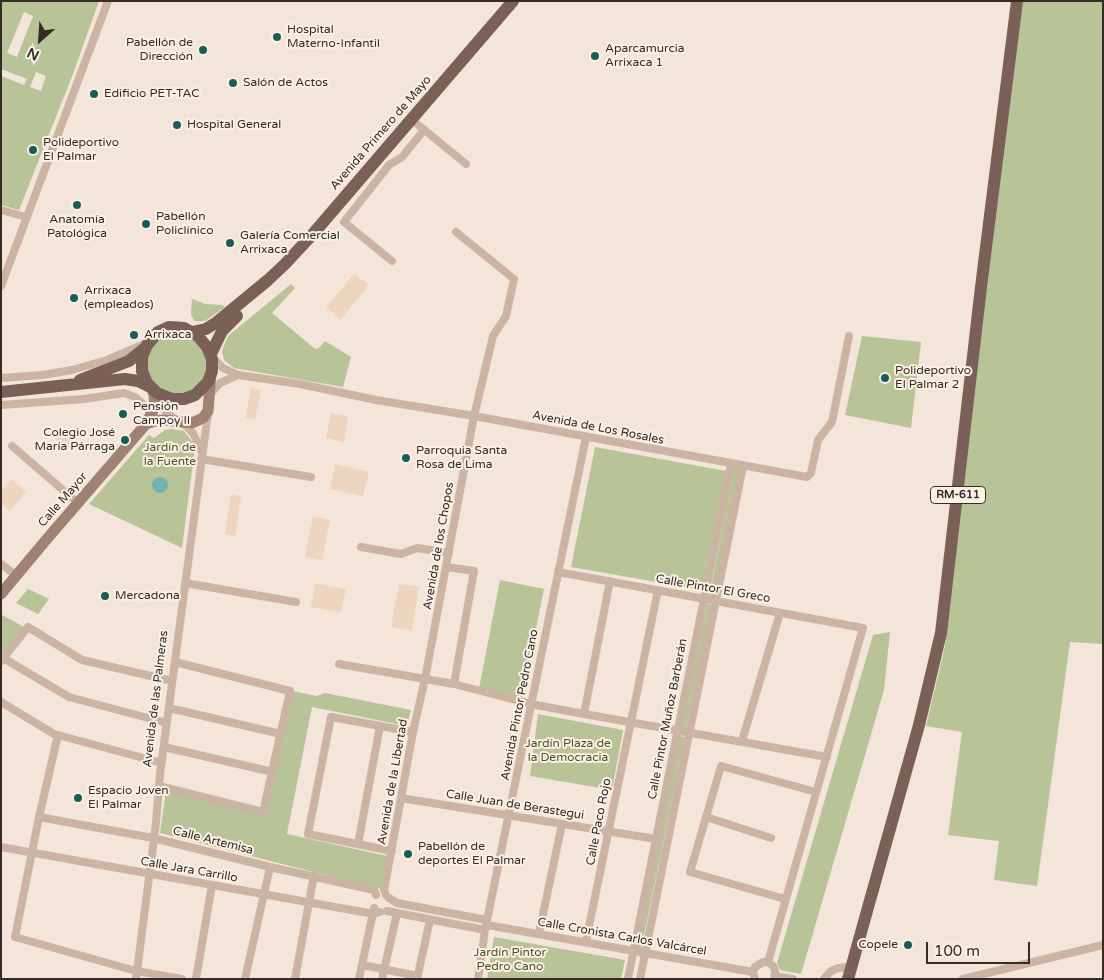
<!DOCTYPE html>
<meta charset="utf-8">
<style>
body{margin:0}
#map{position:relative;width:1104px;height:980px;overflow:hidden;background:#f3e5d9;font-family:"Varela Round",sans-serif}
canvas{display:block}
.frame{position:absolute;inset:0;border:2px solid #372b26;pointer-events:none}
.north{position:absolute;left:15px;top:15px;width:50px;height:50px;-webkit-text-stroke:4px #fbf0e6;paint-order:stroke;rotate:206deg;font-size:14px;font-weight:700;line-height:20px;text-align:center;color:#372b26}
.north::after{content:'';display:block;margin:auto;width:18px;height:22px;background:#372b26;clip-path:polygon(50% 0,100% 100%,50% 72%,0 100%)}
.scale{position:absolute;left:926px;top:942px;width:104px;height:22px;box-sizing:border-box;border:2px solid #372b26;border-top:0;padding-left:6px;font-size:15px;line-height:18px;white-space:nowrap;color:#372b26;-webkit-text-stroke:4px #fbf0e6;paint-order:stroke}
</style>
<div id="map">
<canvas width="1104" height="980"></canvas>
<div class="frame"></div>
<div class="north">N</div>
<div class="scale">100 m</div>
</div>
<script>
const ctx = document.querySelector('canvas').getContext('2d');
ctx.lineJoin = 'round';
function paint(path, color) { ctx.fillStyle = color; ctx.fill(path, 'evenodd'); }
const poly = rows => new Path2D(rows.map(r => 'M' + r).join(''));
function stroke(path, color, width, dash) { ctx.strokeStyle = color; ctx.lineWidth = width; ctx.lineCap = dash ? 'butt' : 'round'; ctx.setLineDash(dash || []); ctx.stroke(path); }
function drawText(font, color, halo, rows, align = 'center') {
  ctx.font = font + ' "Varela Round",sans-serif'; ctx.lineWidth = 4; ctx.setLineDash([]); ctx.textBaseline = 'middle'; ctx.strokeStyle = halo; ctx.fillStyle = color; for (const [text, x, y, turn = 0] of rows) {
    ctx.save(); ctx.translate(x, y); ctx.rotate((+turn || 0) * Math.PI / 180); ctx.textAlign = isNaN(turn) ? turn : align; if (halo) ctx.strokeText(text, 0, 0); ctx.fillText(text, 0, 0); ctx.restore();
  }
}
const green = poly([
 [1,1,99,1,73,74,19,210,1,205,1,76,24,85,27,79,1,69],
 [24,12,33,16,17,57,7,53],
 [36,72,46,76,41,91,30,87],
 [1017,1,1103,1,1103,644,1070,642,1037,886,994,880,999,841,948,835,962,732,926,726,945,646],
 [291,284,295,288,272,313,314,348,318,349,325,341,351,357,343,387,234,368,224,360,222,351,228,336],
 [192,299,205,304,222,305,225,307,205,321,194,321,191,314],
 [178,331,190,336,200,346,205,357,207,367,204,378,189,392,173,395,154,385,147,371,147,360,153,344,166,333],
 [862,336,921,342,911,428,845,415],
 [171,429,184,431,193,443,194,455,182,548,89,504,149,435,154,438,165,430],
 [595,447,726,471,702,590,571,567],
 [734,467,740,468,713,598,709,597],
 [500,580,544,589,522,698,479,689],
 [28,589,49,599,38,614,16,603],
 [707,604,712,605,686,730,681,729],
 [2,615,24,627,1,655,1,616],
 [890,632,884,690,801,974,780,970,777,963,873,635],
 [292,691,317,696,325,693,411,710,407,726,312,707,287,834,387,856,381,889,160,833,166,791,264,815],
 [538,714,623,730,612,790,530,776],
 [679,736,685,737,641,950,637,950],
 [494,937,625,960,621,979,487,979]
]);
const plaza = poly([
 [354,274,369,285,340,320,326,307],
 [251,388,261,390,255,420,245,418],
 [331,413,348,416,344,442,326,438],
 [57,427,73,442,67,449,50,435],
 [335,464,369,472,363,496,330,489],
 [11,479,26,492,10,511,1,503,1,491],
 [231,494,241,496,235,536,225,534],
 [313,516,330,520,322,560,305,557],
 [315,583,346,589,341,613,311,607],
 [399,584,419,587,412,631,391,627]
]);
const water = poly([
 '152 485a8 8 0 1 1 16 0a8 8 0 1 1-16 0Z'
]);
const street = poly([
 [411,119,466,164],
 [1,210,26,217],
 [392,261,344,222,389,165,402,157,424,130],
 [1,286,108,1],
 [212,357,223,368,238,375,300,384,376,400,474,416,807,477,811,473,818,440,832,422,849,336],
 [1,378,43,375,72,370,107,360,142,345],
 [210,394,220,383,238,375],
 [157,395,162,407,168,414,186,426,193,433,201,451],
 [1,405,84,399,124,393,135,397,154,414],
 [12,446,78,503],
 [201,459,311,477],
 [361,547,401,554,417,548,449,553],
 [1,564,17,576],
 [447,567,474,571,454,684],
 [558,572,863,628,768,962],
 [185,583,296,602],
 [3,658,69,697,167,723],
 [1,661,28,627,82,660,172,681],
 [339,664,454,684,531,704,584,714,827,757],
 [1,702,54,734,162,763],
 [169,708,281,734],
 [584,714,610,581],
 [58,735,39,817,15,937,136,971,182,979],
 [742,741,780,613],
 [164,747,273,772],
 [159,786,263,812,290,691,175,662],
 [401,798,656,839],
 [39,817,153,838,270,867,374,890,376,895],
 [706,817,771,838],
 [358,844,380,726],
 [1,847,374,914,380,912],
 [392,851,308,834,331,717,413,732],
 [386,895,384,890,401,798,413,732,425,679,474,416,493,336,506,316,514,279,456,232],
 [389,898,397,903,487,920],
 [785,899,690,872,721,766,816,792],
 [387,911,485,930],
 [487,925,753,972],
 [539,933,562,824],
 [586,941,658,590],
 [362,965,418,976],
 [775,976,793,979],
 [136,979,156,823,160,774,208,413],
 [196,979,212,885],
 [245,979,270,867],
 [295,979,314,875],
 [359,979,374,908],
 [382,979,397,913],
 [417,979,430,920],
 [478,979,485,930,586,437],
 [628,979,731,464],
 [640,979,743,466],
 [755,979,753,972,755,967,763,962,768,962,774,967,775,972,774,979],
 [824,979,831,971,838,968,851,967],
 [963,979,1103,945]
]);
const secondary = poly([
 [146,424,155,421,164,420,192,423,203,418,208,411,211,373],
 [1,594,46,540,146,424,155,406,154,395,152,389]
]);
const primary = poly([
 [169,327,184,328,197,335,207,347,212,359,212,371,208,382,195,395,184,399,172,399,157,393,147,383,142,371,142,357,147,345,158,332,169,327],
 [192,332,206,329,217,322,268,280,285,264,312,235,513,1],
 [211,354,222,331,237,316],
 [80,380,129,361,145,348],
 [1,392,125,379,138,381,150,387],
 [848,979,919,725,941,633,981,287,1017,1]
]);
const markers = [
 [277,37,5,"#195c5b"],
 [203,50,5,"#195c5b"],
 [595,56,5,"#195c5b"],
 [233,83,5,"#195c5b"],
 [94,94,5,"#195c5b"],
 [177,125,5,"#195c5b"],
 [33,150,5,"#195c5b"],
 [77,205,5,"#195c5b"],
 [146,224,5,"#195c5b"],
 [230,243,5,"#195c5b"],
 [74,298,5,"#195c5b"],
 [134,335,5,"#195c5b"],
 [885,378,5,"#195c5b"],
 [123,414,5,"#195c5b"],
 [125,440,5,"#195c5b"],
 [406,458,5,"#195c5b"],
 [105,596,5,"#195c5b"],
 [78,798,5,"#195c5b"],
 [408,854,5,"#195c5b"],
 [908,945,5,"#195c5b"]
];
const shields = [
 [958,495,55]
];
const shieldNames = [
 ["RM-611",958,495]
];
const poiNames = [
 ["Hospital",287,30],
 ["Materno-Infantil",287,44],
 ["Pabellón de",193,43,"right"],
 ["Dirección",193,57,"right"],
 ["Aparcamurcia",605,49],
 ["Arrixaca 1",605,63],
 ["Salón de Actos",243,83],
 ["Edificio PET-TAC",104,94],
 ["Hospital General",187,125],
 ["Polideportivo",43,143],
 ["El Palmar",43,157],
 ["Pabellón",156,217],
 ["Policlínico",156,231],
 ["Anatomía",77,220,"center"],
 ["Patológica",77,234,"center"],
 ["Galería Comercial",240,236],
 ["Arrixaca",240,250],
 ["Arrixaca",84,291],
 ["(empleados)",84,305],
 ["Arrixaca",144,335],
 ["Polideportivo",895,371],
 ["El Palmar 2",895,385],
 ["Pensión",133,407],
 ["Campoy II",133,421],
 ["Colegio José",115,433,"right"],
 ["María Párraga",115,447,"right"],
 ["Parroquia Santa",416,451],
 ["Rosa de Lima",416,465],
 ["Mercadona",115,596],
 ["Espacio Joven",88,791],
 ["El Palmar",88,805],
 ["Pabellón de",418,847],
 ["deportes El Palmar",418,861],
 ["Copele",898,945,"right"]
];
const streetNames = [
 ["Avenida Primero de Mayo",381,133,-49],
 ["Avenida de Los Rosales",598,428,11],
 ["Calle Mayor",63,500,-49],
 ["Avenida de los Chopos",439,546,-80],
 ["Calle Pintor El Greco",713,589,10],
 ["Avenida de las Palmeras",156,699,-83],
 ["Avenida Pintor Pedro Cano",520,705,-79],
 ["Calle Pintor Muñoz Barberán",668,719,-79],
 ["Avenida de la Libertad",393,782,-80],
 ["Calle Juan de Berastegui",515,805,9],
 ["Calle Paco Rojo",599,822,-79],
 ["Calle Artemisa",213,841,14],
 ["Calle Jara Carrillo",189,870,10],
 ["Calle Cronista Carlos Valcárcel",622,937,10]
];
const parkNames = [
 ["Jardín de",170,448],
 ["la Fuente",170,462],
 ["Jardín Plaza de",568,744],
 ["la Democracia",568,758],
 ["Jardín Pintor",510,953],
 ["Pedro Cano",510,967]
];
paint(green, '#b8c398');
paint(plaza, '#edd5bf');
paint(water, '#76b2b1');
stroke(street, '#ccb4a4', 8);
stroke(secondary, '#a08275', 11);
stroke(primary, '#7a6056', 12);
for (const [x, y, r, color] of markers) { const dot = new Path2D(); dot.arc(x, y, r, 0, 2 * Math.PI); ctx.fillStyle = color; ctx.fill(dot); stroke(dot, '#fbf0e6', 2); }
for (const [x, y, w] of shields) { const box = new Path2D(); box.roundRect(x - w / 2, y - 8.5, w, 17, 4); ctx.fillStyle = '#fbf0e6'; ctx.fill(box); stroke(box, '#372b26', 1); }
drawText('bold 11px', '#372b26', null, shieldNames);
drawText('12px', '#372b26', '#fbf0e6', poiNames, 'left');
drawText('12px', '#372b26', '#fbf0e6', streetNames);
drawText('12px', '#495728', '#fbf0e6', parkNames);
</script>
